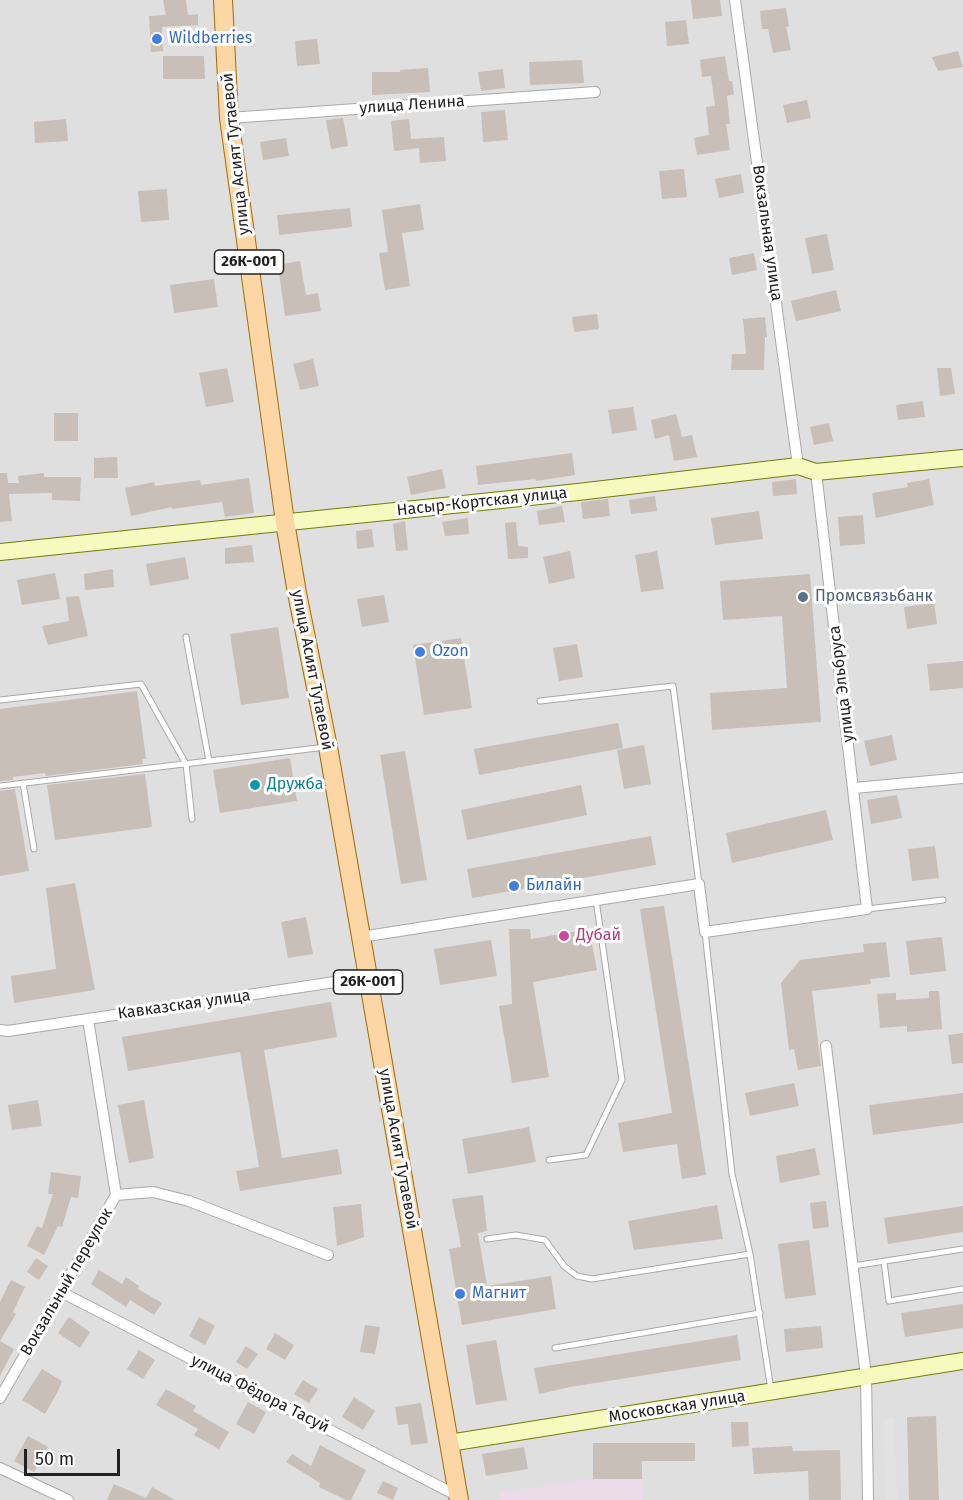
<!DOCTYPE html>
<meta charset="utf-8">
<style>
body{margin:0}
#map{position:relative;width:963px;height:1500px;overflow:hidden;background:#f2efe9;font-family:"Fira Sans",sans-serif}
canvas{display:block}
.scale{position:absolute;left:24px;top:1449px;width:96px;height:27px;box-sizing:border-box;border:3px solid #222;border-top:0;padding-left:8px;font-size:18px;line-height:21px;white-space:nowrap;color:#222;-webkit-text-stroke:4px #fff;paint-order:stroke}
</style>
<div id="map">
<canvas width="963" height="1500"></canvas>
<div class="scale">50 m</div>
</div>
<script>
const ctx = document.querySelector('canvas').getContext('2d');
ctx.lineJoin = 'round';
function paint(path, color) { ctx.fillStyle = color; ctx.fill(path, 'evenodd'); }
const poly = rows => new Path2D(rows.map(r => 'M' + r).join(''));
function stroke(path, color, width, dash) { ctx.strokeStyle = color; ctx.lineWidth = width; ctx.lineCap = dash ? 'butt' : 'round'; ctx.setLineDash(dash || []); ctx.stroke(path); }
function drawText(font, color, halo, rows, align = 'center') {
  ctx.font = font + ' "Fira Sans",sans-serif'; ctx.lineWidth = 6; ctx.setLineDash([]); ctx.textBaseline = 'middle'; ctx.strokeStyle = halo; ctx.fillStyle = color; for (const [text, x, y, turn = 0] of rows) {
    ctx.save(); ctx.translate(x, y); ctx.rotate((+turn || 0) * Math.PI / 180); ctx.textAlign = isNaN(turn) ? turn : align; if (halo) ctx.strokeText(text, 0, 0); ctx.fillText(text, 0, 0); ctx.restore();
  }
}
const residential = poly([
 [0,0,963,0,963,1500,0,1500]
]);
const industrial = poly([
 [593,1479,642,1479,643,1500,501,1500,500,1492]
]);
const parking = poly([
 [883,1418,894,1418,897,1500,886,1500]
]);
const building = poly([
 [163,0,186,0,188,15,198,14,198,25,162,27,163,51,151,52,149,16,166,15],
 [691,0,720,0,722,16,693,19],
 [786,8,789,26,786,27,791,50,773,53,768,29,762,29,760,11],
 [686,20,689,44,667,46,665,22],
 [317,39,320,64,297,66,295,41],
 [958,51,963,67,938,71,932,57],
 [163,56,204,56,205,79,163,79],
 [725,56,729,81,732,81,734,94,727,96,730,124,726,124,730,150,697,155,694,138,709,135,706,107,715,106,711,76,702,77,700,60],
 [582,60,584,83,530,85,529,62],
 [428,68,430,92,372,95,372,72,400,72,400,70],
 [503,69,505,88,481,91,478,72],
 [807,100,811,118,787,123,783,105],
 [505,110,508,140,483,142,481,112],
 [343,118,348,146,331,149,326,120],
 [66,119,68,141,35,143,34,122],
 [409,119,411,139,444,137,446,161,420,163,419,148,394,151,391,121],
 [286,138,289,156,263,160,260,142],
 [684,169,687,197,662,199,659,171],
 [741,174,744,193,719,198,715,179],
 [167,189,169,220,141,222,138,191],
 [420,204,424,230,402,233,410,286,385,290,379,253,388,252,382,210],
 [350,208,352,227,279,235,277,215],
 [827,234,834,270,812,274,805,238],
 [754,253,757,270,732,275,729,258],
 [300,261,306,295,318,293,321,311,285,316,278,265],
 [214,279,218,307,174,313,170,285],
 [836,290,841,311,796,321,791,301],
 [597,314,599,329,574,332,572,317],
 [765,317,767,337,765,337,764,370,731,370,732,354,746,354,743,319],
 [313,359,319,386,300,390,293,364],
 [227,368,234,402,206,407,199,373],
 [937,368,951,368,955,394,940,396],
 [923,401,925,417,898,420,896,405],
 [633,407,637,430,612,434,608,410],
 [54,413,78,413,78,441,54,441],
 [676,414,682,437,692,435,697,457,674,461,669,435,655,439,651,420],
 [829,423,833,441,814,445,810,427],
 [572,453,575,475,536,481,535,479,478,485,476,466],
 [117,457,118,478,94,478,94,458],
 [442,469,446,488,411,495,407,477],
 [0,473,7,473,8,483,19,483,18,476,44,473,44,477,81,477,80,501,52,500,52,493,9,494,12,521,0,522],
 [249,478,254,513,225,517,222,502,172,509,172,507,131,516,125,488,154,482,155,486,200,480,201,485],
 [796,479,797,494,773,496,772,482],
 [929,479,934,505,876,518,872,493,908,487,907,483],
 [655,496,657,511,631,514,629,500],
 [608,499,610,516,583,519,581,502],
 [562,506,565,522,539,525,537,511],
 [759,511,763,539,715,545,711,518],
 [863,515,865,544,840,546,838,517],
 [468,518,469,534,445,536,442,522],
 [405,521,408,550,396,551,393,524],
 [516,522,518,546,528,547,528,558,508,559,505,523],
 [372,529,374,547,357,549,356,531],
 [252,545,254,562,225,564,225,548],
 [570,551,575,578,549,584,543,557],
 [657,551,664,589,641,592,635,555],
 [185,557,189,579,150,586,146,564],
 [113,569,114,587,85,590,84,574],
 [55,573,60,599,22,605,17,580],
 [810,574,821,722,712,730,710,693,787,688,782,616,723,620,720,581],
 [384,595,389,622,362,627,357,599],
 [79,596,88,636,48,645,42,626,69,621,66,597],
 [934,603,937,624,907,629,904,607],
 [278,627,289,698,241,705,230,634],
 [461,638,472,708,424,715,413,645],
 [577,644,583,677,559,681,553,648],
 [963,661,963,688,930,691,927,664],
 [137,691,146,759,142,759,143,764,46,776,45,773,13,777,13,780,0,781,0,709],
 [618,723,623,748,479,775,474,749],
 [892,735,897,760,870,766,864,741],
 [644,745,651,784,624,789,617,750],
 [405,751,427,880,401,884,380,755],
 [290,758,297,801,220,813,213,770],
 [145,774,152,827,55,840,47,785],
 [581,785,587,815,467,840,461,810],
 [15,789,29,871,0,876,0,791],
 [897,795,902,818,871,824,867,800],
 [826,810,833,840,732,863,726,833],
 [651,836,656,865,472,898,467,869],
 [935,846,939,878,912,881,908,849],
 [75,883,95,990,14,1003,11,976,56,969,46,888],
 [664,906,706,1175,682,1179,677,1144,623,1152,618,1123,672,1113,640,909],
 [306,917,313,954,288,958,281,922],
 [509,929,530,929,531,939,589,929,597,970,533,982,549,1077,512,1083,499,1006,512,1004],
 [942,937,946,971,910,975,906,941],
 [491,940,497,976,440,985,434,949],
 [886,942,890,977,870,979,871,984,812,991,821,1066,798,1070,794,1049,789,1050,781,983,800,960,864,952,863,944],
 [929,991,939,991,942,1029,907,1032,907,1026,880,1028,877,994,896,993,896,1000,929,998],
 [331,1002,337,1037,264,1050,282,1158,338,1149,342,1174,240,1191,236,1171,259,1167,240,1052,128,1071,122,1037],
 [963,1033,963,1063,952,1064,948,1035],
 [794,1083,799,1106,750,1116,745,1093],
 [963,1093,963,1123,873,1135,869,1105],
 [38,1100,42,1126,12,1130,8,1105],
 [144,1100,154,1158,129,1163,118,1105],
 [529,1127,536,1162,468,1174,462,1139],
 [815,1148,820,1175,780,1183,776,1156],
 [51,1172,81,1176,78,1198,71,1197,62,1227,58,1226,44,1255,27,1246,37,1226,42,1228,53,1194,48,1194],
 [483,1195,487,1231,478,1233,487,1286,551,1276,556,1309,462,1325,449,1249,461,1247,452,1199],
 [826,1201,829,1227,813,1229,810,1203],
 [361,1204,364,1237,337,1246,333,1207],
 [717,1205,723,1239,634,1250,628,1221],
 [963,1206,963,1232,888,1244,884,1218],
 [809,1240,816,1295,785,1299,778,1244],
 [36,1258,48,1266,39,1280,27,1272],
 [99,1270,122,1284,126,1277,139,1286,138,1289,162,1303,154,1315,130,1300,126,1307,91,1284],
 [11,1280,25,1287,13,1312,16,1314,0,1341,14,1349,0,1376,0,1302],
 [963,1304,963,1328,905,1337,901,1313],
 [69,1317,90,1332,80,1348,58,1333],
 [199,1317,215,1326,205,1345,189,1336],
 [365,1325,380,1327,375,1354,360,1352],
 [821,1326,823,1348,786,1352,784,1329],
 [275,1333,294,1345,285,1360,266,1349],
 [737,1335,741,1360,570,1387,539,1394,534,1368],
 [496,1340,507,1400,476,1405,466,1345],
 [246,1346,258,1354,247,1369,236,1362],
 [139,1350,155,1360,143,1379,127,1369],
 [42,1369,62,1381,58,1391,45,1414,22,1400],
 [303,1380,318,1389,309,1403,294,1394],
 [166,1389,196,1406,193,1411,229,1432,219,1449,194,1435,198,1429,156,1405],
 [354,1397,375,1411,363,1430,342,1417],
 [248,1402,266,1412,254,1434,236,1424],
 [421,1403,428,1443,411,1445,408,1424,398,1425,395,1407],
 [936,1416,939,1500,909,1500,907,1417],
 [731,1422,748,1422,749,1446,732,1447],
 [28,1436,48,1447,34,1472,14,1461],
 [593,1443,695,1443,695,1461,642,1461,642,1479,593,1479],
 [320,1445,366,1470,351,1500,346,1500,319,1487,320,1483,286,1462,292,1454,311,1466],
 [792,1446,793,1451,840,1450,841,1500,809,1500,808,1471,754,1474,752,1448],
 [524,1447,528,1469,486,1476,482,1454],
 [383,1481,398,1488,393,1500,377,1493],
 [114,1484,146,1498,152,1487,175,1500,107,1500]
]);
const lane = poly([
 [186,637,209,761],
 [0,700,141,684,186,764,192,819],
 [540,701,673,686,699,884],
 [23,783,34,849],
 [0,786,326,747],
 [867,909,943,900],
 [705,932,732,1174,750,1254,771,1390],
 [549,1160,586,1155,622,1080,596,900],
 [487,1239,516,1235,545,1240,564,1266,577,1276,592,1279,750,1254],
 [884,1262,889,1301,963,1289],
 [853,1266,963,1249],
 [555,1348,760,1313]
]);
const street = poly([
 [735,0,798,466],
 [229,118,595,92],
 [854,788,963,778],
 [361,937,699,884,705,932,867,909,816,472],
 [0,1030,8,1031,368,977],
 [826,1046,866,1376,868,1500],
 [116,1195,153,1192,189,1201,328,1255],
 [61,1292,458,1496],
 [0,1398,116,1195,88,1019],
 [0,1468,68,1500]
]);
const secondary = poly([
 [0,552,578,492,798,466,816,472,963,458],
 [449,1443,963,1361]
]);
const primary = poly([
 [223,0,229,118,285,522,297,593,328,747,459,1500]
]);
const markers = [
 [157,39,6,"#3f7fe0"],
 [803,597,6,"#5c6f8a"],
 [420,652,6,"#3f7fe0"],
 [255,785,6,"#0f9aa8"],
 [514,886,6,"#3f7fe0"],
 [564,936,6,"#d1479c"],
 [460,1294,6,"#3f7fe0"]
];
const shields = [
 [249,262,69],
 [368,982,69]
];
const shieldNames = [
 ["26К-001",249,262],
 ["26К-001",368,982]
];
const shopNames = [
 ["Wildberries",169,39],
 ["Ozon",432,652],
 ["Билайн",526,886],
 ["Магнит",472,1294]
];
const streetNames = [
 ["улица Ленина",412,105,-4],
 ["улица Асият Тутаевой",236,154,-96],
 ["Вокзальная улица",767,233,82],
 ["Насыр-Кортская улица",482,502,-6],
 ["улица Асият Тутаевой",312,670,79],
 ["улица Эльбруса",842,684,-97],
 ["Кавказская улица",184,1005,-8],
 ["улица Асият Тутаевой",398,1149,80],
 ["Вокзальный переулок",67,1282,-60],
 ["улица Фёдора Тасуй",260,1394,27],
 ["Московская улица",677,1407,-9]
];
const serviceNames = [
 ["Промсвязьбанк",815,597]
];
const cultureNames = [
 ["Дружба",267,785]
];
const hotelNames = [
 ["Дубай",576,936]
];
paint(residential, '#e0dfdf');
paint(industrial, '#ebdbe8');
paint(parking, '#e2e2e2');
paint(building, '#c7bfb8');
stroke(lane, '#a9a9a9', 7);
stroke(street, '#a9a9a9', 12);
stroke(secondary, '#707d05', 18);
stroke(primary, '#a06b00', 20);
stroke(lane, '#fff', 5);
stroke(street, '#fff', 10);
stroke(secondary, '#f7fabf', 16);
stroke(primary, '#fcd6a4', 18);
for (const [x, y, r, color] of markers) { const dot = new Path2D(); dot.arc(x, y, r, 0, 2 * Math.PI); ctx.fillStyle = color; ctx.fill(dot); stroke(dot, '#fff', 2); }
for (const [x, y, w] of shields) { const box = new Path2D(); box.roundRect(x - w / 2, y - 12, w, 24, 4.5); ctx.fillStyle = '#fff'; ctx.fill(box); stroke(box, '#222', 1.5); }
drawText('bold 15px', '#222', null, shieldNames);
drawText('16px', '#366cbe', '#fff', shopNames, 'left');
drawText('16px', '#222', '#fff', streetNames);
drawText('16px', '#4e5e75', '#fff', serviceNames, 'left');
drawText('16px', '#0d838f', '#fff', cultureNames, 'left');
drawText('16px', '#b23c85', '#fff', hotelNames, 'left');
</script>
